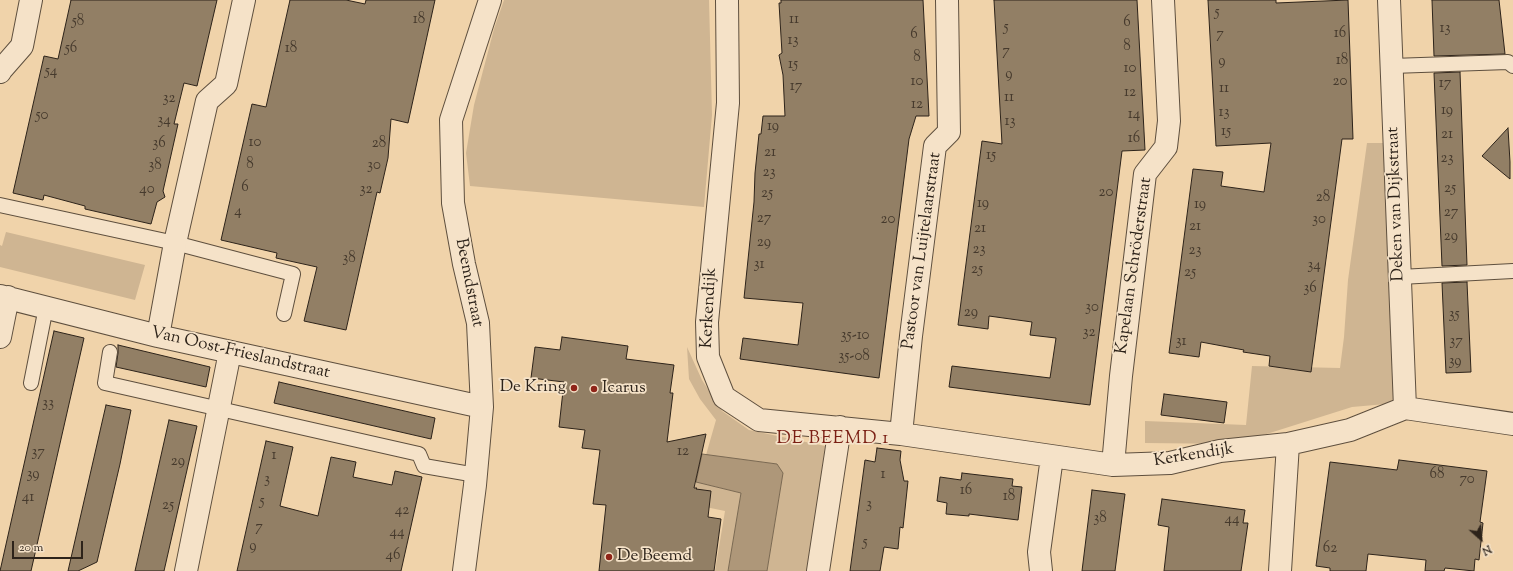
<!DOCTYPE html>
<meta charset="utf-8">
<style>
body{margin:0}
#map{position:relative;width:1513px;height:571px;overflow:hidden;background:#f0d3aa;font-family:"Sorts Mill Goudy",serif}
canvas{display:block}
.north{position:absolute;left:1461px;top:519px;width:40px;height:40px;-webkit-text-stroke:3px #f5e2c8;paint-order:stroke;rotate:153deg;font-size:11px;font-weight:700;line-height:16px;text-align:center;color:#2d231a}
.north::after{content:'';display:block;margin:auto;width:14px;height:18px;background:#2d231a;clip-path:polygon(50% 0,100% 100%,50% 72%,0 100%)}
.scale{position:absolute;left:12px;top:541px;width:71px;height:18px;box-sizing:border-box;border:2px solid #2d231a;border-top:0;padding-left:5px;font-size:12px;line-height:14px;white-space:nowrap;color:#2d231a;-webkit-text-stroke:3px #f5e2c8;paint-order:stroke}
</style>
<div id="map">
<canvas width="1513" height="571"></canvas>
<div class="north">N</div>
<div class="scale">20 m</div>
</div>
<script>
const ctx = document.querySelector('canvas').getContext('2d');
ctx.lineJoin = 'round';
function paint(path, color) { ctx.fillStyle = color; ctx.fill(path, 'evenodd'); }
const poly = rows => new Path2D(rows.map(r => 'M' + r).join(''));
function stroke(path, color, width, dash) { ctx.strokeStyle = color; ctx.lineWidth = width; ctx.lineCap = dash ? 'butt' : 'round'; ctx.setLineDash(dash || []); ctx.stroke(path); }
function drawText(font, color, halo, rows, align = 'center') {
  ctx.font = font + ' "Sorts Mill Goudy",serif'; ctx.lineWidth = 3.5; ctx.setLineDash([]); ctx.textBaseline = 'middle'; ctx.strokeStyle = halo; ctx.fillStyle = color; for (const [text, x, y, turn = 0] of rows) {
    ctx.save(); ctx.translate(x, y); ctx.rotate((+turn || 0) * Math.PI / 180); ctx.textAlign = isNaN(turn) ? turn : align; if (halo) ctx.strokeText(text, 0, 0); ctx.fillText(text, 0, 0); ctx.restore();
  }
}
const green = poly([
 [504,0,709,0,712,115,704,207,470,186,466,153,474,105,494,29],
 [1367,143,1387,143,1394,402,1386,404,1352,407,1235,444,1145,443,1145,421,1246,425,1252,366,1340,368,1344,337,1348,280],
 [6,232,145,265,135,300,0,267,0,245,2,246],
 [687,347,702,380,722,411,749,430,825,446,808,571,767,571,783,473,777,464,706,455,716,420,700,399,689,379],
 [696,482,741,493,728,571,715,571,725,511,691,504]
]);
const water = poly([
 [702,454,777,464,783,473,767,571,728,571,741,493,696,482,702,454]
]);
const building = poly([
 [71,0,217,0,197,86,184,83,174,124,178,124,163,191,165,197,157,202,151,224,85,209,85,206,44,195,43,200,13,193,44,56,58,59,71,0],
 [290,0,346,0,365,4,366,0,435,0,408,123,391,119,388,158,380,193,377,192,346,330,304,321,317,267,276,258,277,253,221,240,252,104,266,107,290,0],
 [781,0,923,0,929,116,916,116,909,139,879,378,740,359,743,338,798,345,803,303,744,298,754,202,755,173,759,134,761,134,763,116,785,116,783,75,779,55,782,53,779,3,781,3,781,0],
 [994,0,1137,0,1145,150,1122,151,1090,405,949,387,952,366,1050,378,1056,338,1030,335,1032,322,989,316,988,329,958,325,982,141,1002,144,994,0],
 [1208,0,1276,0,1276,3,1348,0,1353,139,1342,139,1311,372,1269,366,1270,356,1243,352,1244,350,1201,342,1199,357,1169,353,1193,169,1223,172,1221,186,1264,192,1271,143,1216,146,1208,0],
 [1432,0,1499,0,1505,54,1434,56,1432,0],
 [1460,72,1467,265,1442,266,1434,73,1460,72],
 [1508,128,1510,162,1510,179,1482,156,1508,128],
 [1467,282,1471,372,1446,373,1442,283,1467,282],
 [54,331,84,338,31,571,0,571,54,331],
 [562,337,628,346,626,359,674,365,670,393,673,393,667,442,706,434,694,488,697,488,696,489,711,491,708,517,721,519,714,571,599,571,606,505,593,504,600,450,582,448,585,430,559,427,564,382,531,378,535,347,560,350,562,337],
 [118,345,210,367,206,387,116,367,118,353,118,345],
 [279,382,435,418,431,439,274,403,279,382],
 [1164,394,1227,402,1224,423,1161,415,1164,394],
 [106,405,131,410,120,464,97,562,78,571,68,571,106,405],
 [169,420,197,426,164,571,135,571,169,420],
 [266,441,293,447,280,506,318,516,331,457,356,462,353,477,392,485,395,471,422,477,401,571,237,571,266,441],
 [877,448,901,451,900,460,904,481,908,481,903,528,900,527,898,549,884,547,880,571,850,571,865,460,875,462,877,448],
 [1399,460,1487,471,1480,522,1483,523,1479,560,1475,559,1474,571,1445,568,1444,571,1425,571,1426,560,1368,554,1366,571,1330,571,1330,568,1316,566,1330,462,1397,470,1399,460],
 [962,473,1013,479,1012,486,1022,487,1018,520,969,514,969,516,946,514,947,503,937,501,940,477,961,480,962,473],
 [1092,490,1125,494,1115,571,1082,571,1092,490],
 [1162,499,1245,510,1243,523,1248,523,1241,571,1164,571,1169,527,1158,525,1162,499]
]);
const service = poly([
 [1392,66,1508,62,1513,66],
 [0,205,175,243,293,274,284,314],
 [1400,277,1513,271],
 [110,352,105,383,419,454,424,466,476,475],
 [31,383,46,307]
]);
const minor = poly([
 [727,0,728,103,707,322,708,357,724,397,759,420,901,434,1113,465,1170,463,1220,451,1288,444,1350,430,1405,408,1513,424],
 [1389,0,1405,408],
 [0,72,1,70,22,46,31,0],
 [0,296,158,336,482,407],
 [158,336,175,243,207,101,226,84,244,0],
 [0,337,8,297],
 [901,434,911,336,935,146,949,132,947,0],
 [1113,465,1121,376,1145,174,1166,147,1169,121,1163,0],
 [186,571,230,352],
 [464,571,475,485,482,407,478,323,464,264,453,203,451,120,490,0],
 [818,571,840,427],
 [1041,571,1039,552,1052,457],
 [1280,571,1288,444]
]);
const markers = [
 [574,388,4,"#8f2418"],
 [594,389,4,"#8f2418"],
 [609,557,4,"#8f2418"]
];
const numberNames = [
 ["5",1217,13],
 ["18",419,20],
 ["11",794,20],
 ["58",78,22],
 ["6",1127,23],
 ["5",1006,28],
 ["13",1445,29],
 ["16",1340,34],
 ["6",914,35],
 ["7",1220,35],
 ["13",793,41],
 ["8",1127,47],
 ["56",71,49],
 ["18",291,49],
 ["7",1006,52],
 ["8",917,58],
 ["18",1342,61],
 ["9",1222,62],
 ["15",793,65],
 ["10",1130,69],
 ["54",51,72],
 ["9",1009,75],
 ["10",917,82],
 ["20",1340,82],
 ["17",1445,84],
 ["17",796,87],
 ["11",1224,89],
 ["12",1130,93],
 ["11",1009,98],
 ["32",169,99],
 ["12",917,105],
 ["19",1447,111],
 ["13",1224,113],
 ["14",1134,115],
 ["50",42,116],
 ["34",164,121],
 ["13",1010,122],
 ["19",773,127],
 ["15",1226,132],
 ["21",1447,135],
 ["16",1134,139],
 ["10",255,143],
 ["36",159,144],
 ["28",379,144],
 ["21",770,153],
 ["15",991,156],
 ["23",1447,159],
 ["8",250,165],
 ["38",155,166],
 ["30",374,166],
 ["23",769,173],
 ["6",245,188],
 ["25",1450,189],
 ["40",147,190],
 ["32",366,190],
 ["20",1106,193],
 ["25",767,194],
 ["28",1323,198],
 ["19",983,204],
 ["19",1200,205],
 ["4",238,212],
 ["27",1451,213],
 ["27",764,219],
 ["20",888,220],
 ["30",1319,220],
 ["21",1195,227],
 ["21",980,229],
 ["29",1451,237],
 ["29",764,243],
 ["23",979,250],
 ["23",1195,251],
 ["38",349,259],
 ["31",759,265],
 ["34",1314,266],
 ["25",977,270],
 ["25",1190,273],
 ["36",1310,289],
 ["30",1092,308],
 ["29",971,313],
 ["35",1454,315],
 ["32",1089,333],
 ["35-10",855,336],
 ["31",1181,342],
 ["37",1456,342],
 ["35-08",854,357],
 ["39",1455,362],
 ["33",48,404],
 ["12",683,452],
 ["37",38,453],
 ["1",274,456],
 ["29",178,462],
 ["39",33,475],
 ["1",883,475],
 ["68",1437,475],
 ["3",267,480],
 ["70",1467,480],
 ["16",966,491],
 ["18",1009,497],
 ["41",28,498],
 ["5",262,502],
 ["3",869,505],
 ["25",168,506],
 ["42",402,511],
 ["38",1100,519],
 ["44",1232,520],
 ["7",259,528],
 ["44",397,533],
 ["5",865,543],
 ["9",253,547],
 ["62",1330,549],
 ["46",393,556]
];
const streetNames = [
 ["Deken van Dijkstraat",1397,204,-92],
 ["Pastoor van Luijtelaarstraat",923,251,-82],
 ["Kapelaan Schröderstraat",1135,266,-82],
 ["Beemdstraat",468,283,79],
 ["Kerkendijk",710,308,-87],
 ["Van Oost-Frieslandstraat",240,354,13],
 ["Kerkendijk",1194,456,-9]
];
const poiNames = [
 ["De Kring",566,388,"right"],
 ["Icarus",602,389],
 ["De Beemd",617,557]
];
const neighbourhoodNames = [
 ["DE BEEMD 1",833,440]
];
paint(green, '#cfb592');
paint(water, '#ae9779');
stroke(water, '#7a6953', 1);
paint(building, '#927f65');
stroke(building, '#2d231a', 1);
stroke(service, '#5e4f3e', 16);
stroke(minor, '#5e4f3e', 24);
stroke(service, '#f5e2c8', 14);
stroke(minor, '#f5e2c8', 22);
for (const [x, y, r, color] of markers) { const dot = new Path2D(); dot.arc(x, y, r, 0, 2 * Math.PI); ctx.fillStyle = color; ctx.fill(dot); stroke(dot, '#f5e2c8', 1.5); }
drawText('15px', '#463a2d', null, numberNames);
drawText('17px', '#2d231a', '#f5e2c8', streetNames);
drawText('17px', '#2d231a', '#f5e2c8', poiNames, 'left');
ctx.letterSpacing = '1px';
drawText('18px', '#7a1f14', '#f5e2c8', neighbourhoodNames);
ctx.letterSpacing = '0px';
</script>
